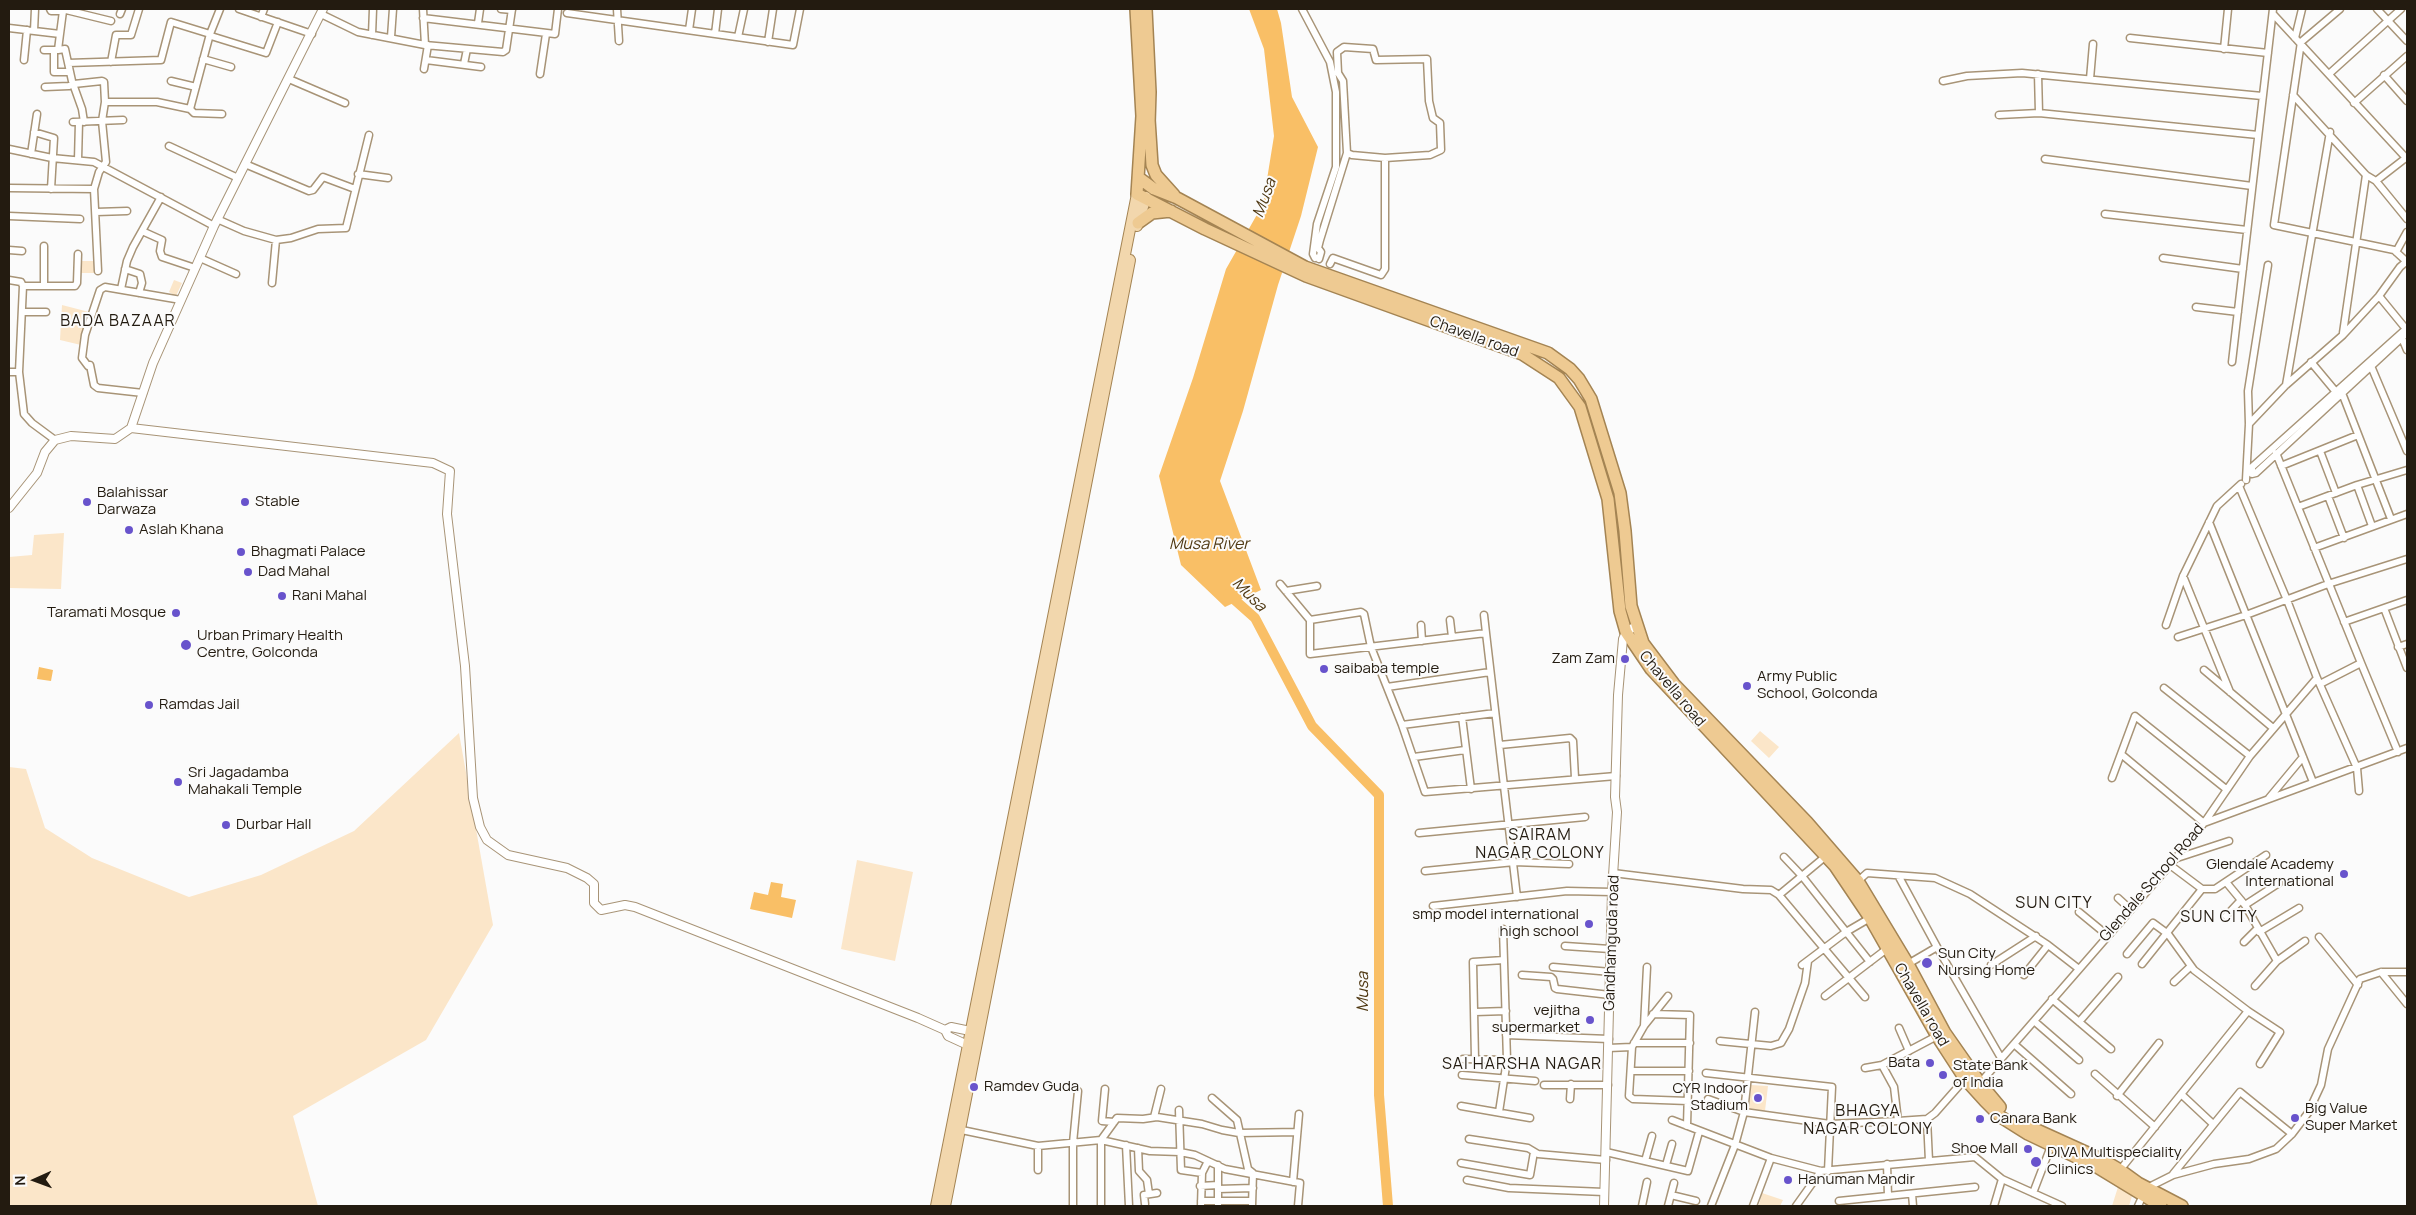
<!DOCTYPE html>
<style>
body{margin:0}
#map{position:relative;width:2416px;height:1215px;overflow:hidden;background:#fbfbfb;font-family:Manrope,sans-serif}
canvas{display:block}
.frame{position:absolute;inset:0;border:10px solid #231b10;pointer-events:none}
.north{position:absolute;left:10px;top:1155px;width:50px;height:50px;-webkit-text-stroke:4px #fbfbfb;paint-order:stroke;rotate:268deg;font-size:14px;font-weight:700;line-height:20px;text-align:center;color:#231b10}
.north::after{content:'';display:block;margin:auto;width:18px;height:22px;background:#231b10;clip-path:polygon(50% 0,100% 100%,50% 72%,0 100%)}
</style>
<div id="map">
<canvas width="2416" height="1215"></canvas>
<div class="frame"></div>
<div class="north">N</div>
</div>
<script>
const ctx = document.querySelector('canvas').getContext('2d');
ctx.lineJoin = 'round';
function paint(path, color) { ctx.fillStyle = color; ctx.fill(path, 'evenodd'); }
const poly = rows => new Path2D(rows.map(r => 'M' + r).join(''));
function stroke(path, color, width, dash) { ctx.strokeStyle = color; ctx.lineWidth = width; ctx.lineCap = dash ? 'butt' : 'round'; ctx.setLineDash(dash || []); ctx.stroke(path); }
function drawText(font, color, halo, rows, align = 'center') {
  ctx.font = font + ' Manrope,sans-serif'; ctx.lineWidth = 4; ctx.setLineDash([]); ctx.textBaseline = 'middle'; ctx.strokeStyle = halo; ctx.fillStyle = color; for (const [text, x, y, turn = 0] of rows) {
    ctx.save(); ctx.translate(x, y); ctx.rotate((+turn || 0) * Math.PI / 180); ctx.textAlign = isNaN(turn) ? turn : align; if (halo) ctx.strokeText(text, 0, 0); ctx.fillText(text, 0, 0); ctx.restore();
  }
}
const green = poly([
 [80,261,94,261,94,273,80,273],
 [174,280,182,283,176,296,169,292],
 [62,305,89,312,81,345,60,340],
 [64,533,61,589,9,588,9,557,32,555,34,535],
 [1760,731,1779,747,1769,758,1751,741],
 [459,733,493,925,426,1040,293,1116,318,1206,9,1206,9,767,26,769,45,828,92,858,189,897,261,875,354,831],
 [857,860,913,872,895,961,841,949],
 [1751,1085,1768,1086,1765,1111,1749,1109],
 [2118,1187,2132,1196,2129,1206,2112,1206],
 [1762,1193,1783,1200,1780,1206,1759,1205]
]);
const water = poly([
 [1249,9,1277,9,1281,23,1292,97,1318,147,1301,216,1278,285,1243,411,1220,481,1261,590,1225,607,1181,565,1159,476,1193,378,1226,269,1263,204,1274,136,1264,49],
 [39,667,53,670,51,681,37,679],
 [771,882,783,884,781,897,796,900,792,918,750,909,754,892,768,895]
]);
const river = poly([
 [1228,594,1255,618,1312,726,1379,795,1379,1095,1388,1206]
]);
const minor = poly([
 [50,9,51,11,63,11,60,34],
 [239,9,312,34],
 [423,9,425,45],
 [501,9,512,10],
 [617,9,619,41],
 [1302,9,1330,62,1336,92,1336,167,1317,224,1313,254,1315,258],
 [2340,9,2301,42,2274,225,2394,250,2406,261],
 [2377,9,2407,41],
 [63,11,66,10,111,21],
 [567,13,793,45,800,9],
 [120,14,122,9],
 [321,14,358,32,425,45,503,52,506,50,512,9],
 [2273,14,2407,159],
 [261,17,264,9],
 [423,18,555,34,558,9],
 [478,23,480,9],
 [9,28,60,34,58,50,65,49,72,81,82,109,84,122],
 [689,30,692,9],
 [34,31,35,9],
 [715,34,718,9],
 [372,35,373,9],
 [211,36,266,53,278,22],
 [391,37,393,9],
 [738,37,744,9],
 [2130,38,2268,53],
 [2295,38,2302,9],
 [768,42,773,9],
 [2224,49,2228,9],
 [44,50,54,50],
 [58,50,54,50,54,72,70,72],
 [203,59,231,67],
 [24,60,27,30],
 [426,60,481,67],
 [111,62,116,35,131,35,139,9],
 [68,63,161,60,171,22,210,34],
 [464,64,467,49],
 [424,69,428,45],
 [540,74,546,34],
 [2038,74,2039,113],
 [2329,74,2401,9],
 [2384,75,2407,101],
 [289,79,345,103],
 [2090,79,2093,44],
 [171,81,196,87],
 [1943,81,1967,76,2022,73,2262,96],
 [45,87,69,86,74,84,102,81,104,82,105,102],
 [2293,95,2366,175,2376,181,2407,157],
 [2354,103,2407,56],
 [190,109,210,34,220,9],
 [1999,115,2039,113,2258,135],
 [73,122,123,120],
 [34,132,54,138,51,189],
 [169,146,238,178],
 [9,149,52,158,94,162,214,226],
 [31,154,37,114],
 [2045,159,2252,186],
 [78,160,79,122],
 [245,164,309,191,313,190,323,177,355,189],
 [358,174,388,178],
 [2376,181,2407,219],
 [9,188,94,189],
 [96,212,127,211],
 [2105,214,2247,230],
 [9,216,80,219],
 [217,219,244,231,276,240,291,238,318,229,346,228,369,135],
 [142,231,162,240,160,251,162,257,195,268],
 [9,250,22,251],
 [2396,252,2407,232],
 [200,258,236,274],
 [2163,258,2243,269],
 [1319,259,1321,252,1318,248,1320,240,1347,153,1352,155,1385,158,1430,155,1441,150,1440,123,1433,118,1429,101,1427,59,1376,60,1373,49,1344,47,1337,52,1338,73,1343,81,1347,153],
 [1330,264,1333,258,1381,275,1385,269,1385,158],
 [125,269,140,274,142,283,139,293],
 [98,271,94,189,99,172,106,162,102,121,105,102,157,102,190,109,194,113,222,114],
 [9,280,21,282,23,286,19,372,24,414,32,423,55,440],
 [272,283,276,240],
 [23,286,75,286,77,283,78,254],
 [44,286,44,246],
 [121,289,127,261,133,247,161,197],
 [2379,296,2406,329],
 [2196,307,2238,312],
 [22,312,46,312],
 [2407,328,2252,467,2252,474,2256,473,2407,333],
 [2343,333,2366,175],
 [2402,338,2407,350],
 [2232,362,2273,9],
 [2311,362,2336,392],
 [2371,366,2407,451],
 [9,372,19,372],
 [2286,385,2330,132],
 [143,393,98,388,94,385,90,365,88,366,82,358,85,335,100,290,105,287,181,300],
 [2342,393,2391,519],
 [2249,424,2286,385,2343,335,2379,296,2400,267,2407,261],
 [2320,451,2336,493],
 [2276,453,2361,663,2320,684],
 [2281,466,2358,435],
 [2246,480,2249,424,2248,391,2268,265],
 [2357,485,2372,526],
 [2239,486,2287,600,2317,678,2357,768,2359,791],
 [2328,496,2344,538],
 [2298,507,2357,485,2407,470],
 [2209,522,2313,782],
 [2314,548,2407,514],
 [2183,576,2230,692],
 [1280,584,1310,620,1310,654,1486,633,1517,897],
 [1286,591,1317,586],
 [2384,608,2407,668],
 [1484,615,1486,633],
 [1310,620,1361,612,1364,614,1371,647,1402,725,1425,792,1616,776],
 [1450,620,1452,637],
 [2344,622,2407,600],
 [1421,625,1422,641],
 [2166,625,2183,576,2217,506,2241,484],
 [2178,637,2246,615,2328,584,2407,559],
 [2398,647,2407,644],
 [2361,663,2398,752],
 [2204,670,2273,728],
 [1387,687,1490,672],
 [2164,688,2250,756],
 [1462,717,1471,789],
 [1402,725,1495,713],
 [1500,745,1570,738,1573,741,1575,778],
 [2121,754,2204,823,2407,748],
 [1414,757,1465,750],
 [2112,778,2135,716,2226,789],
 [2269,798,2303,757],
 [1419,833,1585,817],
 [1784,857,1802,876,1870,962],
 [2177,858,2229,841],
 [2170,865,2202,889],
 [1425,871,1514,862,1569,864],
 [1613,873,1743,889,1771,890,1779,895,1865,997],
 [1899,877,1937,947,1908,964],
 [1857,882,1867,873,1935,878,1970,894,2048,945,2079,969],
 [2226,882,2245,905,2277,961],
 [1779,895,1826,856],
 [2118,898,2130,909],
 [2245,905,2279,883],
 [1433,906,1567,891,1612,892],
 [2079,912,2107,935],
 [2226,916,2241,900],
 [2259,932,2299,908],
 [2319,937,2358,985],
 [2244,942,2257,929],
 [1565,946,1610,949],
 [1937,947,2001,1058],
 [2127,954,2153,923,2168,934,2194,970,2248,1011,2280,1032,2260,1064],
 [2142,964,2202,889,2215,889,2266,855],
 [1802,965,1846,932,1870,918],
 [1991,965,2036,936],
 [1553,967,1611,972],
 [2381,972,2407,1004],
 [1522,975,1551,977,1553,979,1555,988,1557,989,1610,995],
 [2024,975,2048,945],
 [2174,982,2191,966],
 [2255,986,2277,961,2305,941],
 [1668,996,1644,1026,1632,1047,1629,1096,1633,1099,1688,1101],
 [1825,996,1888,948],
 [2052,999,2111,1049],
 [1475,1012,1506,1011],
 [1653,1014,1690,1015,1687,1126],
 [2034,1021,2079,1060],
 [2079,1022,2118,977],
 [1644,1026,1647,967],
 [1899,1028,1909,1051],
 [1506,1035,1609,1039],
 [1720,1041,1771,1046,1781,1043,1789,1029,1805,983,1808,961],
 [1634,1043,1690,1043],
 [2014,1044,2071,1094],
 [1608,1048,1632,1047],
 [1463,1059,1507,1060],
 [1475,1059,1473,962,1504,960],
 [1882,1065,1894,1087,1898,1121],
 [1865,1068,1882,1065,1937,1036],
 [1631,1071,1689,1071],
 [1706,1073,1832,1087,1828,1171],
 [2095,1074,2155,1127],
 [1462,1075,1535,1081],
 [1980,1083,2175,859,2204,823,2250,756,2317,678],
 [1544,1085,1608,1085],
 [1105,1089,1102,1121,1114,1122],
 [2181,1094,2213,1124],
 [2117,1096,2159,1043],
 [1212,1098,1237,1120,1248,1169,1253,1173,1252,1206],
 [1570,1099,1571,1084],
 [1708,1099,1744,1112,1830,1124,1898,1121,1927,1119,1935,1113,1965,1079],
 [1461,1106,1530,1118],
 [1179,1110,1181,1170,1202,1173],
 [1499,1112,1507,1060,1503,929],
 [1154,1117,1161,1089],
 [1927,1119,1929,1161],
 [1672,1120,1771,1158,1821,1171,1975,1157,2002,1179,2062,1206],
 [957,1129,1038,1146,1101,1140,1150,1151,1180,1152,1195,1155,1225,1169,1300,1183,1298,1206],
 [1469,1139,1528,1148,1538,1154,1606,1160],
 [1126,1145,1129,1206],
 [1138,1148,1139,1171,1147,1180,1149,1194],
 [1606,1152,1688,1171,1699,1132],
 [1645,1161,1652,1136],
 [1461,1163,1530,1175,1534,1152],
 [1887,1164,1888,1196],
 [1666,1165,1672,1144],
 [1038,1170,1038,1146],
 [2120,1170,2248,1011],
 [2173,1174,2240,1092,2292,1134],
 [1467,1180,1509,1188,1604,1192],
 [1293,1182,1299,1114],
 [1200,1186,1218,1185],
 [2149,1187,2173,1175,2214,1164,2249,1159,2276,1149,2292,1134,2308,1113,2321,1085,2328,1049,2360,979,2381,972,2407,972],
 [1218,1189,1253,1188],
 [2033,1193,2051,1146],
 [1912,1194,1913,1206],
 [1671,1195,1696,1201],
 [1201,1201,1252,1201],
 [1839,1201,1975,1187],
 [1145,1204,1144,1195,1157,1193],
 [1073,1206,1073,1143,1078,1091],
 [1101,1206,1101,1140,1117,1118,1143,1119,1157,1117,1202,1124,1222,1130,1239,1133,1297,1132],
 [1201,1206,1202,1173,1208,1161],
 [1218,1206,1218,1165],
 [1642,1206,1647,1182],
 [1668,1206,1674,1183],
 [1711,1206,1735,1145,1744,1112,1755,1012],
 [1753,1206,1771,1158],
 [1796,1206,1821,1171],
 [1994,1206,2002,1179],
 [2138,1206,2143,1195]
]);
const tertiary = poly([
 [131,428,433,463,450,471,447,514,465,666,473,798,480,827,487,840,508,855,567,868,587,878,594,884,594,903,601,910,625,905,635,907,918,1018,945,1030,948,1036,972,1047],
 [9,508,37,473,45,452,55,440,71,436,115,439,131,428,153,363,214,226,323,9],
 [945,1030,951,1027,975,1032],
 [1604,1206,1612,892,1617,812,1615,797,1618,695,1623,639,1626,632,1636,626]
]);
const primary = poly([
 [1137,226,1146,197],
 [936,1206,1137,194],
 [945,1206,1130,260]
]);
const trunk = poly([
 [1136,9,1142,116,1137,194,1205,229,1306,276,1522,354,1559,378,1580,407,1608,499,1620,611,1626,632,1651,669,1835,866,1870,918,1937,1036,1965,1079,1985,1101,2001,1117,2028,1134,2097,1167,2161,1206],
 [1146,9,1150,92,1149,124],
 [1149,119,1152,165,1156,175,1174,195],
 [1139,178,1154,189,1177,198,1305,267,1548,353,1570,369,1579,379,1591,399,1620,493,1625,531,1631,606,1643,643,1674,684,1807,822,1858,881,1908,964,1945,1033,1980,1083,2000,1107],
 [1138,223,1152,213,1171,211],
 [2028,1126,2103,1160,2120,1170,2138,1183,2182,1206]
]);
const markers = [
 [87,502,5,"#6853cc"],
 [245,502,5,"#6853cc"],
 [129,530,5,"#6853cc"],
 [241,552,5,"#6853cc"],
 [248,572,5,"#6853cc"],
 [282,596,5,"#6853cc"],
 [176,613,5,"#6853cc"],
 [186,645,6,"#6853cc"],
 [1625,659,5,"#6853cc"],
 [1324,669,5,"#6853cc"],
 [1747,686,5,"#6853cc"],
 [149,705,5,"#6853cc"],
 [178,782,5,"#6853cc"],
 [226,825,5,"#6853cc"],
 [2344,874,5,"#6853cc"],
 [1589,924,5,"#6853cc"],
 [1927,963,6,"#6853cc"],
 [1590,1020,5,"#6853cc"],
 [1930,1063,5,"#6853cc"],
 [1943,1075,5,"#6853cc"],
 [974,1087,5,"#6853cc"],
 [1758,1098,5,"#6853cc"],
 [2295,1118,5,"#6853cc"],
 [1980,1119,5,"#6853cc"],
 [2028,1149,5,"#6853cc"],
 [2036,1162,6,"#6853cc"],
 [1788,1180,5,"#6853cc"]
];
const streetNames = [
 ["Chavella road",1474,337,20],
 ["Chavella road",1672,689,50],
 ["Glendale School Road",2152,883,-49],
 ["Gandhamguda road",1612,943,-88],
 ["Chavella road",1921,1005,60]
];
const poiNames = [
 ["Balahissar",97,493],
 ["Darwaza",97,510],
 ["Stable",255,502],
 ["Aslah Khana",139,530],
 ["Bhagmati Palace",251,552],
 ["Dad Mahal",258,572],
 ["Rani Mahal",292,596],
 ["Taramati Mosque",166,613,"right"],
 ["Urban Primary Health",197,636],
 ["Centre, Golconda",197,653],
 ["Zam Zam",1615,659,"right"],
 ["saibaba temple",1334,669],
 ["Army Public",1757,677],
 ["School, Golconda",1757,694],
 ["Ramdas Jail",159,705],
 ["Sri Jagadamba",188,773],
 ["Mahakali Temple",188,790],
 ["Durbar Hall",236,825],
 ["Glendale Academy",2334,865,"right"],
 ["International",2334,882,"right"],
 ["smp model international",1579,915,"right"],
 ["high school",1579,932,"right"],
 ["Sun City",1938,954],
 ["Nursing Home",1938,971],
 ["vejitha",1580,1011,"right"],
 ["supermarket",1580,1028,"right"],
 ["Bata",1920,1063,"right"],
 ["State Bank",1953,1066],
 ["of India",1953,1083],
 ["Ramdev Guda",984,1087],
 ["CYR Indoor",1748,1089,"right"],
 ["Stadium",1748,1106,"right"],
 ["Big Value",2305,1109],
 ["Super Market",2305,1126],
 ["Canara Bank",1990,1119],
 ["Shoe Mall",2018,1149,"right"],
 ["DIVA Multispeciality",2047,1153],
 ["Clinics",2047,1170],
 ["Hanuman Mandir",1798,1180]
];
const waterNames = [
 ["Musa",1265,198,-70],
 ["Musa River",1209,545],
 ["Musa",1249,595,45],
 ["Musa",1364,992,-90]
];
const neighbourhoodNames = [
 ["BADA BAZAAR",118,322],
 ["SAIRAM",1540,836],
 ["NAGAR COLONY",1540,854],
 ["SUN CITY",2054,904],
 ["SUN CITY",2219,918],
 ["SAI HARSHA NAGAR",1522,1065],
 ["BHAGYA",1868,1112],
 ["NAGAR COLONY",1868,1130]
];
paint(green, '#fbe6c9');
paint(water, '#f9bf66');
stroke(river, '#f9bf66', 10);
stroke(minor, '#a89477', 9);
stroke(tertiary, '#a89477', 10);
stroke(primary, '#a48453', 12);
stroke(trunk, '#a48453', 14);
stroke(minor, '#fff', 6);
stroke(tertiary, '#fff', 8);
stroke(primary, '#f2d7ad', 10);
stroke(trunk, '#eeca92', 11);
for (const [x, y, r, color] of markers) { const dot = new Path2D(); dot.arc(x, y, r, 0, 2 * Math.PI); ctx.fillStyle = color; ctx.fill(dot); stroke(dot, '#fbfbfb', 2); }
drawText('15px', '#231b10', '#fbfbfb', streetNames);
drawText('15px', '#231b10', '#fbfbfb', poiNames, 'left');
drawText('italic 16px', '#4f3812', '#fbfbfb', waterNames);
ctx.letterSpacing = '1px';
drawText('16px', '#231b10', '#fbfbfb', neighbourhoodNames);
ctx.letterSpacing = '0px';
</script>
